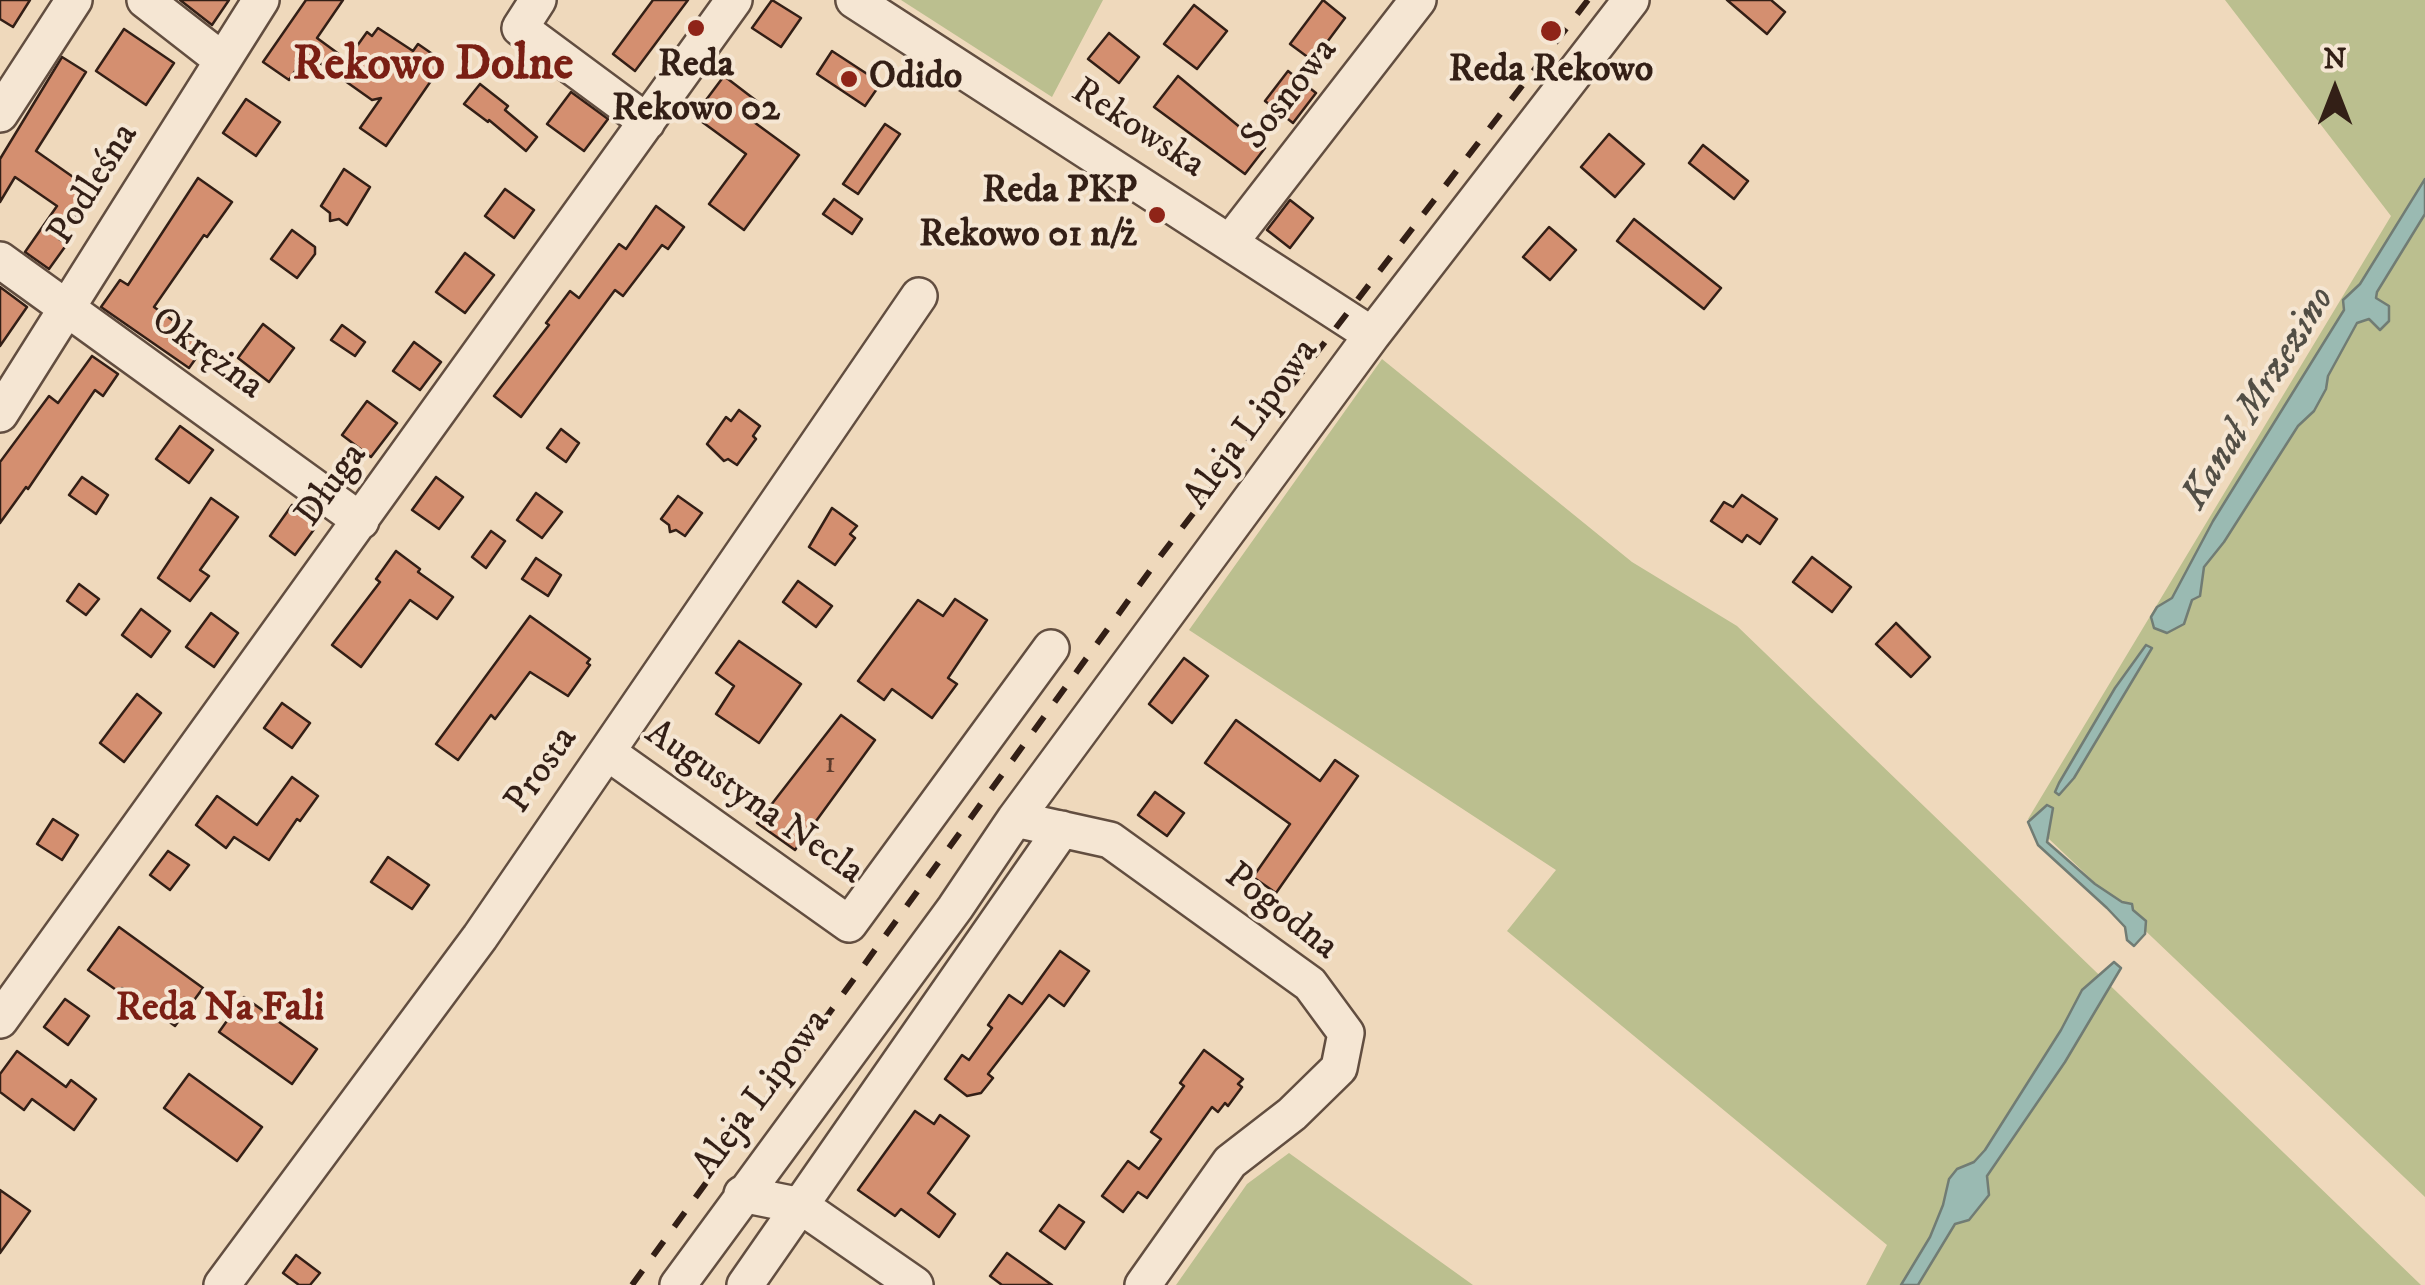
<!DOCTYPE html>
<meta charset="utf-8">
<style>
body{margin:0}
#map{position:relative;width:2425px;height:1285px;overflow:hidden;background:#efd9bc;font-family:"IM FELL DW Pica",serif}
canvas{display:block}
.north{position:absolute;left:2285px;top:40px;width:100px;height:100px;-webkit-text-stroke:8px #f5e6d3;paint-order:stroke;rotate:0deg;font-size:28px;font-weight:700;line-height:40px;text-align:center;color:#331f16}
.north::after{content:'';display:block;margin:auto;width:35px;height:45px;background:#331f16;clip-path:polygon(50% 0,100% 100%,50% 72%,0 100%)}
</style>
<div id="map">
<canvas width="2425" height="1285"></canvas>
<div class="north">N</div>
</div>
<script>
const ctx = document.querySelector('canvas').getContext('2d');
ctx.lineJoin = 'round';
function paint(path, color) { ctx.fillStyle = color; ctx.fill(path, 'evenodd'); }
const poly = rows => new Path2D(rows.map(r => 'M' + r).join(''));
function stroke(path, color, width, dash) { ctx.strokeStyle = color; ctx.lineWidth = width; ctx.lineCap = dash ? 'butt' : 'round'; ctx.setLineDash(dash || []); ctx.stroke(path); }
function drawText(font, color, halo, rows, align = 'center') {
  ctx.font = font + ' "IM FELL DW Pica",serif'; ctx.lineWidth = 8; ctx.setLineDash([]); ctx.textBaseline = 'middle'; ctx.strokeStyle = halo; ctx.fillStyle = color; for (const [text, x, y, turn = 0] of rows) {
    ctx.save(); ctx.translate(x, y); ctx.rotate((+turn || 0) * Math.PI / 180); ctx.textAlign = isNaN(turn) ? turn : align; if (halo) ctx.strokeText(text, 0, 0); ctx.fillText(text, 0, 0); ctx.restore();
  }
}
const green = poly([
 [901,0,1103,0,1052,97],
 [2225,0,2425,0,2425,1197,2028,819,2391,216],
 [1382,359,1632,562,1737,626,2421,1285,1866,1285,1887,1245,1507,931,1556,870,1189,630],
 [1289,1153,1473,1285,1176,1285,1247,1184]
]);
const water = poly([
 [2425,179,2425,214,2377,292,2376,298,2389,306,2389,321,2380,330,2369,319,2357,323,2328,376,2326,389,2314,411,2298,426,2224,542,2204,567,2200,596,2192,600,2184,624,2167,633,2154,628,2151,617,2157,607,2172,598,2213,521,2344,310,2343,300,2360,284,2425,179],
 [2146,645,2152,648,2074,778,2059,795,2055,792,2059,783,2115,688,2146,645],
 [2047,805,2053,808,2047,842,2095,884,2122,902,2132,904,2133,910,2146,921,2145,934,2134,946,2127,940,2125,927,2107,908,2038,845,2028,822,2047,805],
 [2114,962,2121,968,2065,1062,1987,1176,1989,1195,1969,1220,1955,1224,1918,1285,1901,1285,1930,1237,1943,1205,1949,1179,1957,1169,1974,1162,1985,1150,2061,1030,2082,990,2114,962]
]);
const building = poly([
 [0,0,30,0,13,27,0,19,0,0],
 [180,0,229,0,212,25,180,0],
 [306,0,343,0,317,38,347,60,367,32,372,36,378,28,413,51,418,44,444,62,386,146,360,128,381,98,372,100,307,54,289,80,263,62,306,0],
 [653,0,688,0,635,71,613,54,653,0],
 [772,0,801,18,781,47,752,28,772,0],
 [1323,0,1345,18,1313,61,1290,44,1323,0],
 [1727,0,1771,0,1785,12,1767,34,1727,0],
 [1194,5,1227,31,1197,69,1164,44,1194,5],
 [124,29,174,63,146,105,96,71,124,29],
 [1109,33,1139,57,1119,83,1088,59,1109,33],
 [832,51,881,83,865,106,817,74,832,51],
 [62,57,86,72,36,151,93,191,59,239,67,244,49,269,25,252,57,206,15,177,0,202,0,159,62,57],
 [1288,71,1316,93,1293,123,1265,101,1288,71],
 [724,76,758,102,747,117,799,155,744,230,709,204,746,154,694,116,724,76],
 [1178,76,1265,148,1245,174,1154,107,1178,76],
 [480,84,508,106,505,110,537,137,526,151,489,120,488,122,464,104,480,84],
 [571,92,608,119,584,151,547,124,571,92],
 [246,99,280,122,256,156,223,133,246,99],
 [885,124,900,134,858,194,843,184,885,124],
 [1609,134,1644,164,1615,197,1581,167,1609,134],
 [1703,145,1748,181,1734,199,1689,163,1703,145],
 [344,169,370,187,347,225,339,219,330,221,330,213,321,206,344,169],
 [198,178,232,202,207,237,204,235,154,307,206,344,189,368,101,307,120,280,128,285,198,178],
 [505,189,534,210,514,238,485,216,505,189],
 [834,199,862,219,852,234,823,214,834,199],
 [1290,200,1313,218,1290,248,1267,230,1290,200],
 [656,206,684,227,668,249,662,245,623,296,615,290,521,417,494,396,549,325,546,323,570,291,579,298,619,244,626,249,656,206],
 [1634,219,1721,288,1704,309,1617,241,1634,219],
 [1549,227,1576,250,1550,280,1523,257,1549,227],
 [292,230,315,247,315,254,297,278,271,259,292,230],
 [465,253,494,275,465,313,436,292,465,253],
 [0,287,27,307,0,346,0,287],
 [263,324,294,348,269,382,238,358,263,324],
 [342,325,365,342,355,356,331,340,342,325],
 [414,342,441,362,420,390,393,371,414,342],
 [92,356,118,374,103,396,95,390,28,489,26,487,0,523,0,462,49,396,58,403,92,356],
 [367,401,397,423,371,457,342,435,367,401],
 [739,410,760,426,753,436,756,439,737,465,728,459,724,461,707,444,726,417,731,421,739,410],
 [180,426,213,450,189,483,156,459,180,426],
 [561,429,579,443,566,462,547,448,561,429],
 [82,477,108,495,96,514,69,495,82,477],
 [436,477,463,497,439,529,412,510,436,477],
 [536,493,562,512,542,538,517,520,536,493],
 [1742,495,1777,519,1760,544,1747,535,1742,542,1711,521,1724,502,1733,507,1742,495],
 [678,496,702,513,685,536,676,530,670,532,669,525,661,519,678,496],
 [211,498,238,517,200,570,209,576,190,601,158,578,211,498],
 [292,505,318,524,295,555,270,536,292,505],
 [832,508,857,526,850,534,855,538,835,565,809,547,832,508],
 [491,531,505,541,486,568,472,557,491,531],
 [396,551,420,569,418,572,453,597,437,619,410,600,361,667,332,645,380,582,376,579,396,551],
 [1812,557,1851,587,1832,612,1793,582,1812,557],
 [536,558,561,575,548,596,522,579,536,558],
 [798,581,832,606,816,627,783,602,798,581],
 [79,584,99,599,86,615,67,601,79,584],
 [955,599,987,620,948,678,957,684,932,718,892,689,884,700,858,681,918,600,943,616,955,599],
 [141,609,170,631,151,657,122,635,141,609],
 [211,613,238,633,214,667,186,647,211,613],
 [530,616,590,659,587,663,590,665,568,696,530,672,495,719,491,715,458,760,436,744,530,616],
 [1896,623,1930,657,1911,677,1876,644,1896,623],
 [739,641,801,684,759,743,716,714,734,686,716,673,739,641],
 [1184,658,1208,676,1172,723,1149,704,1184,658],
 [137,694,161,713,124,762,100,743,137,694],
 [282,703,310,723,292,748,264,728,282,703],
 [841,715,875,740,795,850,757,823,841,715],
 [1236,720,1320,781,1335,760,1358,776,1276,893,1253,877,1290,824,1205,763,1236,720],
 [292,777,318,796,300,821,297,819,269,860,234,837,226,848,196,825,217,796,257,825,292,777],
 [1155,792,1184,813,1167,836,1138,815,1155,792],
 [53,819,78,835,62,860,37,844,53,819],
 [168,851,189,865,170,890,150,875,168,851],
 [388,857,429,885,412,909,371,882,388,857],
 [119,927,203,988,175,1026,122,988,119,992,88,970,119,927],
 [1060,951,1089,971,1064,1006,1049,995,988,1074,993,1078,981,1093,967,1096,945,1079,962,1055,969,1060,992,1028,988,1025,1009,995,1022,1004,1060,951],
 [244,997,317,1049,292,1084,219,1032,244,997],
 [65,999,89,1016,68,1045,44,1027,65,999],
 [1204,1050,1243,1079,1238,1084,1242,1087,1228,1106,1225,1103,1218,1112,1212,1107,1147,1198,1138,1192,1123,1212,1102,1196,1128,1161,1139,1169,1161,1139,1151,1132,1184,1086,1180,1083,1204,1050],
 [17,1051,66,1087,71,1080,96,1099,74,1130,32,1099,24,1110,0,1092,0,1074,17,1051],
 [189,1074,262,1127,237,1161,164,1108,189,1074],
 [915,1111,934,1124,940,1115,969,1136,928,1193,955,1214,939,1237,901,1209,895,1216,858,1190,915,1111],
 [0,1190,30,1211,0,1253,0,1190],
 [1059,1205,1084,1222,1065,1249,1040,1231,1059,1205],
 [1007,1253,1052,1285,1002,1285,990,1276,1007,1253],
 [296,1255,320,1273,310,1285,299,1285,283,1273,296,1255]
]);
const minor = poly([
 [145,0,222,60],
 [538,0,520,28,647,122],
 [854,0,1372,335],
 [0,114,74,0],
 [1231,241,1418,0],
 [0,260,361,521],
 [0,414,261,0],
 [607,752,849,924,1051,648],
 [1015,819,1110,840,1310,984,1346,1033,1339,1068,1292,1114,1230,1162,1143,1285],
 [0,1020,734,0],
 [742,1194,801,1206,915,1285],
 [222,1285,480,937,919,296],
 [678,1285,955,908,1015,819,1372,335,1631,0],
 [745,1285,1062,829]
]);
const rail = poly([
 [632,1285,1162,554,1588,0]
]);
const markers = [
 [696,28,10,"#8f2418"],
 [1551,31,12,"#8f2418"],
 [849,79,10,"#8f2418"],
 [1157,215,10,"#8f2418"]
];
const numberNames = [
 ["1",830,765]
];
const poiNames = [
 ["Reda",696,67],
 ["Rekowo 02",696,111],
 ["Reda Rekowo",1551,72],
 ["Odido",869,79,"left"],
 ["Reda PKP",1137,193,"right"],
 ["Rekowo 01 n/ż",1137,237,"right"]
];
const streetNames = [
 ["Sosnowa",1291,95,-52],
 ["Rekowska",1137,130,33],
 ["Podleśna",95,185,-58],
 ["Okrężna",206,355,36],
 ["Aleja Lipowa",1253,425,-54],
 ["Długa",333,486,-54],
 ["Prosta",543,771,-55],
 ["Augustyna Necla",753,804,35],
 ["Pogodna",1280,913,38],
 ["Aleja Lipowa",763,1095,-53]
];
const waterNames = [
 ["Kanał Mrzezino",2260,399,-58]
];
const neighbourhoodNames = [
 ["Reda Na Fali",220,1011]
];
const districtNames = [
 ["Rekowo Dolne",433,68]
];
paint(green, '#bbbf8f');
paint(water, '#9abab2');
stroke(water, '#717c74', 2.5);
paint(building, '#d48f70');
stroke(building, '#331f16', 2.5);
stroke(minor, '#624e40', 40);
stroke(minor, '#f5e6d3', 35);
stroke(rail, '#331f16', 6, [18, 18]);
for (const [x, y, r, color] of markers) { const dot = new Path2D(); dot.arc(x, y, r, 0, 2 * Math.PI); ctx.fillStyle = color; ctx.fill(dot); stroke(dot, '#f5e6d3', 4); }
drawText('32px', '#5b3b2c', null, numberNames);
drawText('bold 38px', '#331f16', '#f5e6d3', poiNames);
drawText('38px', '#331f16', '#f5e6d3', streetNames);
drawText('italic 40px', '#524e45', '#f5e6d3', waterNames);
drawText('bold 40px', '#7a1f14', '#f5e6d3', neighbourhoodNames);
drawText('bold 48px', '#7a1f14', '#f5e6d3', districtNames);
</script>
